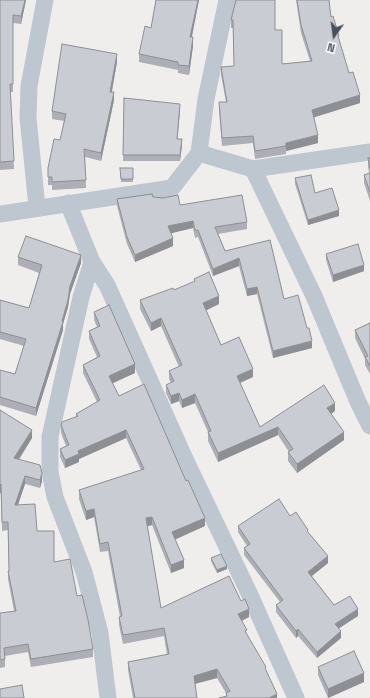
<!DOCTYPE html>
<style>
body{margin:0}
#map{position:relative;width:370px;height:698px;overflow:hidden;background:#f0eeed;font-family:"Space Grotesk",sans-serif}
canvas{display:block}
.north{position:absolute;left:314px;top:16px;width:40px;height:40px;-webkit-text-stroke:3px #fff;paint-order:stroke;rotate:194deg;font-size:11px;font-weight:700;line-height:16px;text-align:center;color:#46505b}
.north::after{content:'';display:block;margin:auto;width:14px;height:18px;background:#46505b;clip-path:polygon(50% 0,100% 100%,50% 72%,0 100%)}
</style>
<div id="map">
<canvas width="370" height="698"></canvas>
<div class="north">N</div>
</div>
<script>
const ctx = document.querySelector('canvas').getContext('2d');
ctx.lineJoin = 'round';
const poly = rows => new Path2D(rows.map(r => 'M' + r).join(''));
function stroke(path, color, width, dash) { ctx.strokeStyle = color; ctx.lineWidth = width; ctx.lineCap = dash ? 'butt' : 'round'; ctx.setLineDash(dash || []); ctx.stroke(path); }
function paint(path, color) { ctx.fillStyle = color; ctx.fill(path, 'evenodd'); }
const minor = poly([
 [199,153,206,99,227,0],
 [253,169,314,296,358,402,370,426],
 [68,203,92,262,107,285,185,459,250,595,296,698],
 [37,207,28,118,29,86,45,0],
 [0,214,172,188,199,153,253,169,370,152],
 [92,262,81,297,50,437,50,472,55,497,84,572,100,633,108,698]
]);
const wall = poly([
 [0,0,26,0,21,24,13,23,13,92,10,92,14,169,0,170],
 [156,0,199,0,192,37,193,46,189,75,178,73,178,70,139,62,139,54,151,28],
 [236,0,275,30,282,64,310,61,301,33,296,0,329,0,331,17,349,73,360,103,314,117,318,143,286,151,286,154,255,159,253,143,222,146,219,110,219,102,226,102,221,75,221,67,234,66,233,28,231,28,231,20],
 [117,62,112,92,114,100,101,161,85,157,86,188,52,190,52,185,48,185,48,168,60,140,64,121,52,119,52,111],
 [124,98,180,110,177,139,182,145,180,161,123,161],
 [368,158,370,158,370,201,364,183,364,175,369,173,368,167],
 [120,168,133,168,133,182,121,182],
 [295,178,315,193,339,216,308,225,295,184],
 [153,197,180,205,247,222,247,229,218,234,225,251,270,240,284,299,312,348,273,358,257,294,247,296,239,266,213,276,198,237,195,238,193,228,171,233,173,246,135,262,127,244,117,206,117,199],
 [326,254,364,271,333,282,326,260],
 [18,257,81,263,70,294,68,307,63,324,63,330,36,416,0,405,0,370,15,374,24,346,0,339,0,300,29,308,39,273,18,265],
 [194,279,219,304,206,310,221,345,253,377,240,383,260,427,335,411,331,414,344,440,297,473,288,461,288,452,289,452,278,435,218,462,208,441,208,432,195,403,182,408,179,401,171,404,166,393,166,385,171,383,169,379,169,371,179,367,161,326,151,331,140,309,140,300,174,290,194,282],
 [94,312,135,373,112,383,119,396,205,526,175,539,184,568,171,573,152,525,147,526,161,608,249,617,242,621,247,634,266,672,277,698,226,696,226,693,217,678,195,684,197,698,133,698,128,670,128,662,167,655,164,636,123,644,119,625,119,617,120,617,108,551,100,552,94,517,86,520,79,499,79,490,141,470,126,438,79,459,79,462,65,468,60,457,60,449,66,446,61,433,61,425,76,417,76,414,97,402,83,373,83,365,97,357,89,339,89,331,97,327,94,320],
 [370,323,370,374,365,365,365,359,355,338,355,330],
 [0,410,32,438,19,460,42,481,40,488,25,484,18,505,37,531,54,562,77,596,93,649,93,657,31,667,28,652,5,656,5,667,0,668,0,613,14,611,8,579,8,571,9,571,8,530,2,531,1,492,0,494],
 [290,516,308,532,328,563,312,576,334,605,358,616,338,628,341,638,317,658,298,636,296,638,276,612,276,605,280,602,244,555,244,548,247,546,238,532,238,526],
 [211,558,227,569,217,573,211,561],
 [318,667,364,682,328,698,318,675]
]);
const shadedWall = poly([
 [25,0,26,0,21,24,21,16],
 [198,0,199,0,190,45,190,37],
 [193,37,193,46,189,75,189,66],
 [117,54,117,62,110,100,110,92],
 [114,92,114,100,101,161,101,153],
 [360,95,360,103,312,118,312,110],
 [180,104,180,110,177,145,177,139],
 [318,135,318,143,286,151,286,143],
 [182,139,182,145,180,161,180,155],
 [339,210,339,216,308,225,308,220],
 [193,221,193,228,168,234,168,226],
 [173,238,173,246,135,262,135,255],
 [81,255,81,263,70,294,68,307,63,324,63,330,36,416,36,408,62,321,70,286],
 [239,258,239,266,213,276,213,269],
 [364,265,364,271,333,282,333,275],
 [257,287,257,294,247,296,247,289],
 [219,296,219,304,203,312,203,303],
 [161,318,161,326,151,331,151,323],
 [312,341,312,348,273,358,273,351],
 [135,364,135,373,109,385,109,376],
 [253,369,253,377,237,384,237,376],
 [179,393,179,401,171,404,171,396],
 [195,394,195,403,182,408,182,400],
 [335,403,335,411,327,417,327,408],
 [278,427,278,435,218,462,218,453],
 [32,430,32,438,14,466,14,458],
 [126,430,126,438,79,459,79,462,65,468,65,460,78,451],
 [344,432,344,440,297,473,297,464],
 [42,473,42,481,40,488,40,480],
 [25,476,25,484,15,513,15,505],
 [1,484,1,492,0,494,0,485],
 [94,509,94,517,86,520,86,511],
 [152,517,152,525,146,527,146,518],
 [205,518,205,526,172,541,172,532],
 [328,556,328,563,308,579,308,572],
 [184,560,184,568,171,573,171,565],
 [227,566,227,569,217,573,217,570],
 [249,609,249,617,238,622,238,614],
 [358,609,358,616,335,631,335,624],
 [298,629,298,636,296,638,296,631],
 [341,631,341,638,317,658,317,652],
 [217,669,217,678,194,684,194,676],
 [364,673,364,682,328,698,328,689],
 [277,694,277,698,269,698]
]);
const building = poly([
 [0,0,25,0,21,16,13,15,13,84,10,84,14,161,0,162,0,0],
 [156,0,198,0,190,37,193,37,189,66,178,65,178,62,139,54,145,26,151,28,156,0],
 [236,0,275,0,275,30,282,30,282,64,312,61,301,25,297,0,329,0,331,17,333,16,339,36,338,36,349,73,353,72,360,95,312,110,318,135,286,143,286,146,255,151,253,136,222,138,219,102,227,102,221,67,234,66,233,20,231,20,236,0],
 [62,44,117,54,110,92,114,92,101,153,84,149,86,180,52,182,52,177,48,177,48,168,54,139,60,140,66,114,52,111,62,44],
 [124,98,180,104,177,139,182,139,180,155,123,155,124,98],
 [368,158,370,158,370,168,368,158],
 [120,168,133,168,133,179,121,179,120,168],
 [370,173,370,192,364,175,370,173],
 [311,175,315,193,332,188,339,210,308,220,295,178,311,175],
 [152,194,153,197,163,198,178,195,180,205,242,195,247,222,215,227,225,251,270,240,284,299,298,295,307,328,309,328,312,341,273,351,257,287,247,289,239,258,213,269,198,230,195,230,193,221,168,226,173,238,135,255,127,237,117,199,152,194],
 [26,236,81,255,70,286,68,300,62,321,63,322,36,408,0,397,0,370,15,374,26,339,0,332,0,300,29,308,42,265,18,257,26,236],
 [358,244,364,265,333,275,326,254,358,244],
 [209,272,219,296,203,303,221,345,239,337,253,369,237,376,260,427,324,385,335,403,327,408,344,432,297,464,288,452,293,449,278,427,218,453,208,432,211,431,195,394,182,400,179,393,171,396,166,385,174,381,169,371,182,365,161,318,151,323,140,300,173,288,174,290,195,281,194,279,209,272],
 [109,305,135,364,109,376,119,396,144,384,186,481,188,480,205,518,172,532,184,560,171,565,152,517,146,518,161,608,229,576,241,601,245,599,249,609,238,614,247,630,245,631,266,667,265,668,277,694,269,698,219,698,227,696,226,693,230,691,217,669,194,676,197,698,135,698,128,662,169,654,164,628,123,635,119,617,122,616,108,542,100,544,94,509,86,511,79,490,144,469,126,430,78,451,79,454,65,460,60,449,69,445,61,425,62,422,78,416,76,414,100,400,83,365,100,356,89,331,100,326,94,312,109,305],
 [370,323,370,366,365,357,368,356,355,330,370,323],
 [0,410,32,430,14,458,40,465,42,473,40,480,25,476,15,505,35,504,37,531,54,531,54,562,70,559,77,596,82,595,88,620,93,649,31,659,28,644,4,648,5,659,0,660,0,613,16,611,8,571,9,571,8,522,2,522,1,484,0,485,0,410],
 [279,499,290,516,296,512,308,530,307,531,328,556,308,572,334,605,350,596,358,609,335,624,341,631,317,652,298,629,296,631,276,605,283,600,244,548,250,544,238,526,279,499],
 [221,554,227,566,217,570,211,558,221,554],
 [354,651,364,673,328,689,318,667,354,651],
 [22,685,24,698,0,698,0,689,22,685]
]);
stroke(minor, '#bec7d0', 17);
paint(wall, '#aeafb6');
paint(shadedWall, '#8d8f94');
paint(building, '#caccd4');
stroke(building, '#8d8f94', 1);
</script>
